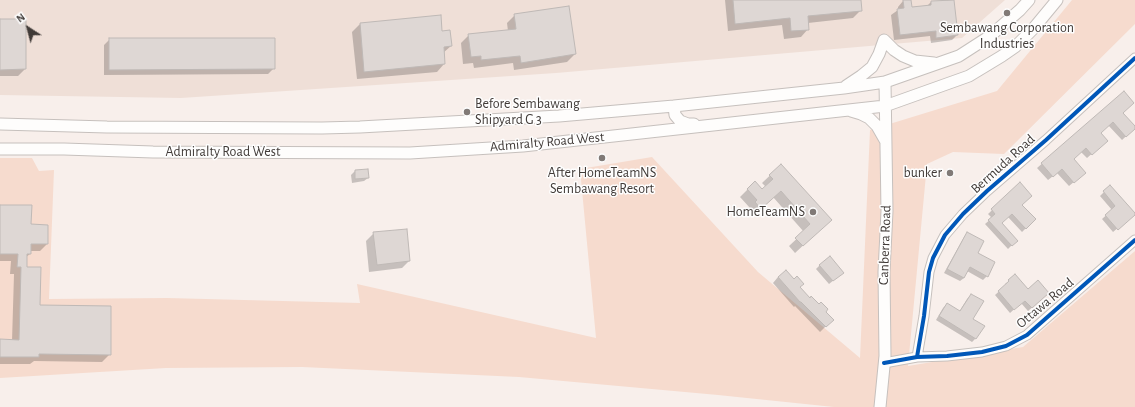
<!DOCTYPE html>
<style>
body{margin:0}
#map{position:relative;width:1135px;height:407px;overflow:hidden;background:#f8efeb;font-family:"Alegreya Sans",sans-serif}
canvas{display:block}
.north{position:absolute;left:8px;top:8px;width:40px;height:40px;-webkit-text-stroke:3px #fefefe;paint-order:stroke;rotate:324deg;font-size:11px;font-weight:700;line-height:16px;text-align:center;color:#413b38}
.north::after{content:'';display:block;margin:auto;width:14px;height:18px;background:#413b38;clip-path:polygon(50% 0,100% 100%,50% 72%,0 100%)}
</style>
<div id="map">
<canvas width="1135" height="407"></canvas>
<div class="north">N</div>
</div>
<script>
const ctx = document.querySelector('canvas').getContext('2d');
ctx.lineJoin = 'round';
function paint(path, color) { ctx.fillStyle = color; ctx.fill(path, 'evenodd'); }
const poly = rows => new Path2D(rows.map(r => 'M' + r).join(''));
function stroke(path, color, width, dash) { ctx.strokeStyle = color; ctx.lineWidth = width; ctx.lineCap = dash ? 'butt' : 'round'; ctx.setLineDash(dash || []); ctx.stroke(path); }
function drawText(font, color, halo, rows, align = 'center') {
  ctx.font = font + ' "Alegreya Sans",sans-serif'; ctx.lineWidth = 3; ctx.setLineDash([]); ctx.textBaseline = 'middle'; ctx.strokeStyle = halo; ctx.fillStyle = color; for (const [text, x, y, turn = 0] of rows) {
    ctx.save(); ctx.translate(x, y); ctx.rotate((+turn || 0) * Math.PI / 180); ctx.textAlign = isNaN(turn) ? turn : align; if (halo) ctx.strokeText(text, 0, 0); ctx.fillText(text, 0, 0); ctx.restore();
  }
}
const built = poly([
 [0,0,1005,0,962,38,556,73,181,98,0,95]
]);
const green = poly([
 [1072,0,1135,0,1135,24,1004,154,953,152,927,164,908,366,1023,347,1135,251,1135,407,834,407,718,395,519,377,302,367,166,368,0,378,0,158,32,158,39,171,54,170,49,299,167,298,360,303,357,284,596,338,580,169,652,157,758,272,860,358,870,130,997,91]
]);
const shadow = poly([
 [725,0,860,0,861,10,853,18,808,23,808,29,801,37,784,39,782,25,728,31],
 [948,0,953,0,957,35,952,40,931,43,930,36,894,40,891,15,898,10,898,7,903,1,911,8,927,6,931,2],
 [515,15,575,54,567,62,514,70,513,63,474,68,473,63,463,64,461,43,469,35,508,31,507,23],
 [440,16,441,32,451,46,443,53,444,64,437,72,357,79,352,32,360,24],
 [0,20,25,69,18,76,0,76],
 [110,39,274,68,268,74,104,75,104,45],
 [1124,92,1122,113,1135,128,1122,140,1108,125,1100,133,1102,145,1087,158,1081,152,1073,159,1080,177,1069,186,1057,173,1048,180,1037,168],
 [781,165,823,227,795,253,789,246,804,232,773,197,753,215,748,210,750,208,740,197,755,182,762,190,766,187,762,183],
 [355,171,368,178,364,181,352,183,351,175],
 [1020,184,1021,205,1035,219,1022,232,1008,217,1000,223,1016,241,1008,249,985,224,992,218,988,214],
 [1110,186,1131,217,1113,232,1102,219,1112,210,1100,196],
 [0,206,30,225,47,244,40,251,30,251,30,254,26,257,26,268,39,306,110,354,102,362,34,361,30,364,0,364,0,340,12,341,14,274,10,274,11,261,0,261],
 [374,233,409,261,402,268,369,272,366,241],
 [967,233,987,276,983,280,967,271,964,278,960,281,944,273,964,237],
 [820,265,839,276,829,284,816,269],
 [778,277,799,287,810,299,819,306,832,320,820,332,795,306,794,307,773,283],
 [1009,281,1028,290,1044,297,1028,311,1021,303,1010,313,995,295,1006,285,1005,284],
 [971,295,971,319,983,326,975,339,972,342,936,320,943,308,947,304,959,312,967,299]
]);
const building = poly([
 [733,0,861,0,862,11,808,16,809,30,791,31,790,18,735,24,733,0],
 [903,0,911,0,912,7,931,5,931,1,954,0,958,35,936,38,936,31,900,35,897,9,904,8,903,0],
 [569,6,576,54,521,63,520,56,481,60,481,56,471,57,468,34,516,29,514,14,569,6],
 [441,15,442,31,450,30,452,46,444,47,445,64,364,72,360,23,441,15],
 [0,19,26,19,26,69,0,70,0,19],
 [109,38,275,38,275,69,109,70,109,38],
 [1124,91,1134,103,1123,113,1135,126,1135,129,1126,137,1113,122,1101,133,1108,141,1092,155,1086,148,1074,159,1086,173,1074,183,1062,169,1053,177,1041,163,1124,91],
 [781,164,832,220,803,246,795,238,810,224,781,191,761,209,755,202,757,200,747,189,755,181,762,189,773,179,769,175,781,164],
 [368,169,369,178,355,179,355,170,368,169],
 [1020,182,1032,196,1022,205,1036,219,1026,229,1012,214,1002,223,1018,241,1012,246,988,220,995,214,991,209,1020,182],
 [1110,185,1135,213,1135,215,1118,230,1105,215,1115,206,1103,191,1110,185],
 [0,205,32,205,31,224,48,225,48,244,31,244,31,254,27,254,27,267,41,267,40,305,111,306,111,355,39,354,39,357,0,357,0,339,19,340,21,267,17,267,18,254,0,254,0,205],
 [407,229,410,261,377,265,373,232,407,229],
 [967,232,984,241,978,253,995,262,988,277,970,267,964,278,947,269,967,232],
 [830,256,844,273,833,281,819,265,830,256],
 [786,270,794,279,797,276,804,284,800,287,810,298,811,296,819,304,821,302,828,309,826,312,834,320,826,327,801,302,800,302,778,277,786,270],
 [1015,274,1028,289,1038,280,1049,293,1032,308,1025,301,1014,310,998,291,1009,281,1008,280,1015,274],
 [971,294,984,301,973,319,985,326,976,339,939,316,947,303,960,311,971,294]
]);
const minor = poly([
 [917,357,924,316,929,272,933,258,945,235,963,214,987,191,1046,140,1135,58],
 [884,363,917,357,947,356,982,352,1006,346,1027,335,1135,240]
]);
const major = poly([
 [846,86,861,76,872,67,879,54,884,40,894,50,903,56,915,61,934,63],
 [674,106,675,115,680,121,688,124,694,124],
 [851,111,861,114,869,118,877,126,885,140],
 [0,124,107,127,322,128,360,127,559,116,674,106,844,88,885,82,959,56,990,36,1020,10,1029,0],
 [0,149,64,149,153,152,410,153,523,146,885,106,969,76,1002,56,1015,47,1033,29,1057,0],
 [880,407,885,356,884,272,887,211,885,82]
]);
const cycleway = poly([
 [917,357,924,316,929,272,933,258,945,235,963,214,987,191,1046,140,1135,58],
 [884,363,917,357,947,356,982,352,1006,346,1027,335,1135,240]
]);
const markers = [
 [1007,13,4,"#817a77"],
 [467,112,4,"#817a77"],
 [602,158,4,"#817a77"],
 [950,173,4,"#817a77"],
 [813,212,4,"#817a77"]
];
const poiNames = [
 ["Sembawang Corporation",1007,28],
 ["Industries",1007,44],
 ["Before Sembawang",475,104,"left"],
 ["Shipyard G 3",475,120,"left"],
 ["After HomeTeamNS",602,173],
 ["Sembawang Resort",602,189],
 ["bunker",942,173,"right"],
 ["HomeTeamNS",805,212,"right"]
];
const streetNames = [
 ["Admiralty Road West",547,142,-5],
 ["Admiralty Road West",223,152],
 ["Bermuda Road",1003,164,-42],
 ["Canberra Road",885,245,-88],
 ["Ottawa Road",1045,303,-40]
];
paint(built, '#efdfd7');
paint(green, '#f6dbce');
paint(shadow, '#0003');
paint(building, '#ded7d4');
stroke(building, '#bfb9b6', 1);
stroke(minor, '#c6c0bd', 11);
stroke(major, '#c6c0bd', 13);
stroke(minor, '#fefdfc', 9);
stroke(major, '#fefdfc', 11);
stroke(cycleway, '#0057b8', 4);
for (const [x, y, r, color] of markers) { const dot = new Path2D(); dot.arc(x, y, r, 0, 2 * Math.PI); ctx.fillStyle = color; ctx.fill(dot); stroke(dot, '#fefefe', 1.5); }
drawText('14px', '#413b38', '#fefefe', poiNames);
drawText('14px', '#413b38', '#fefefe', streetNames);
</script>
